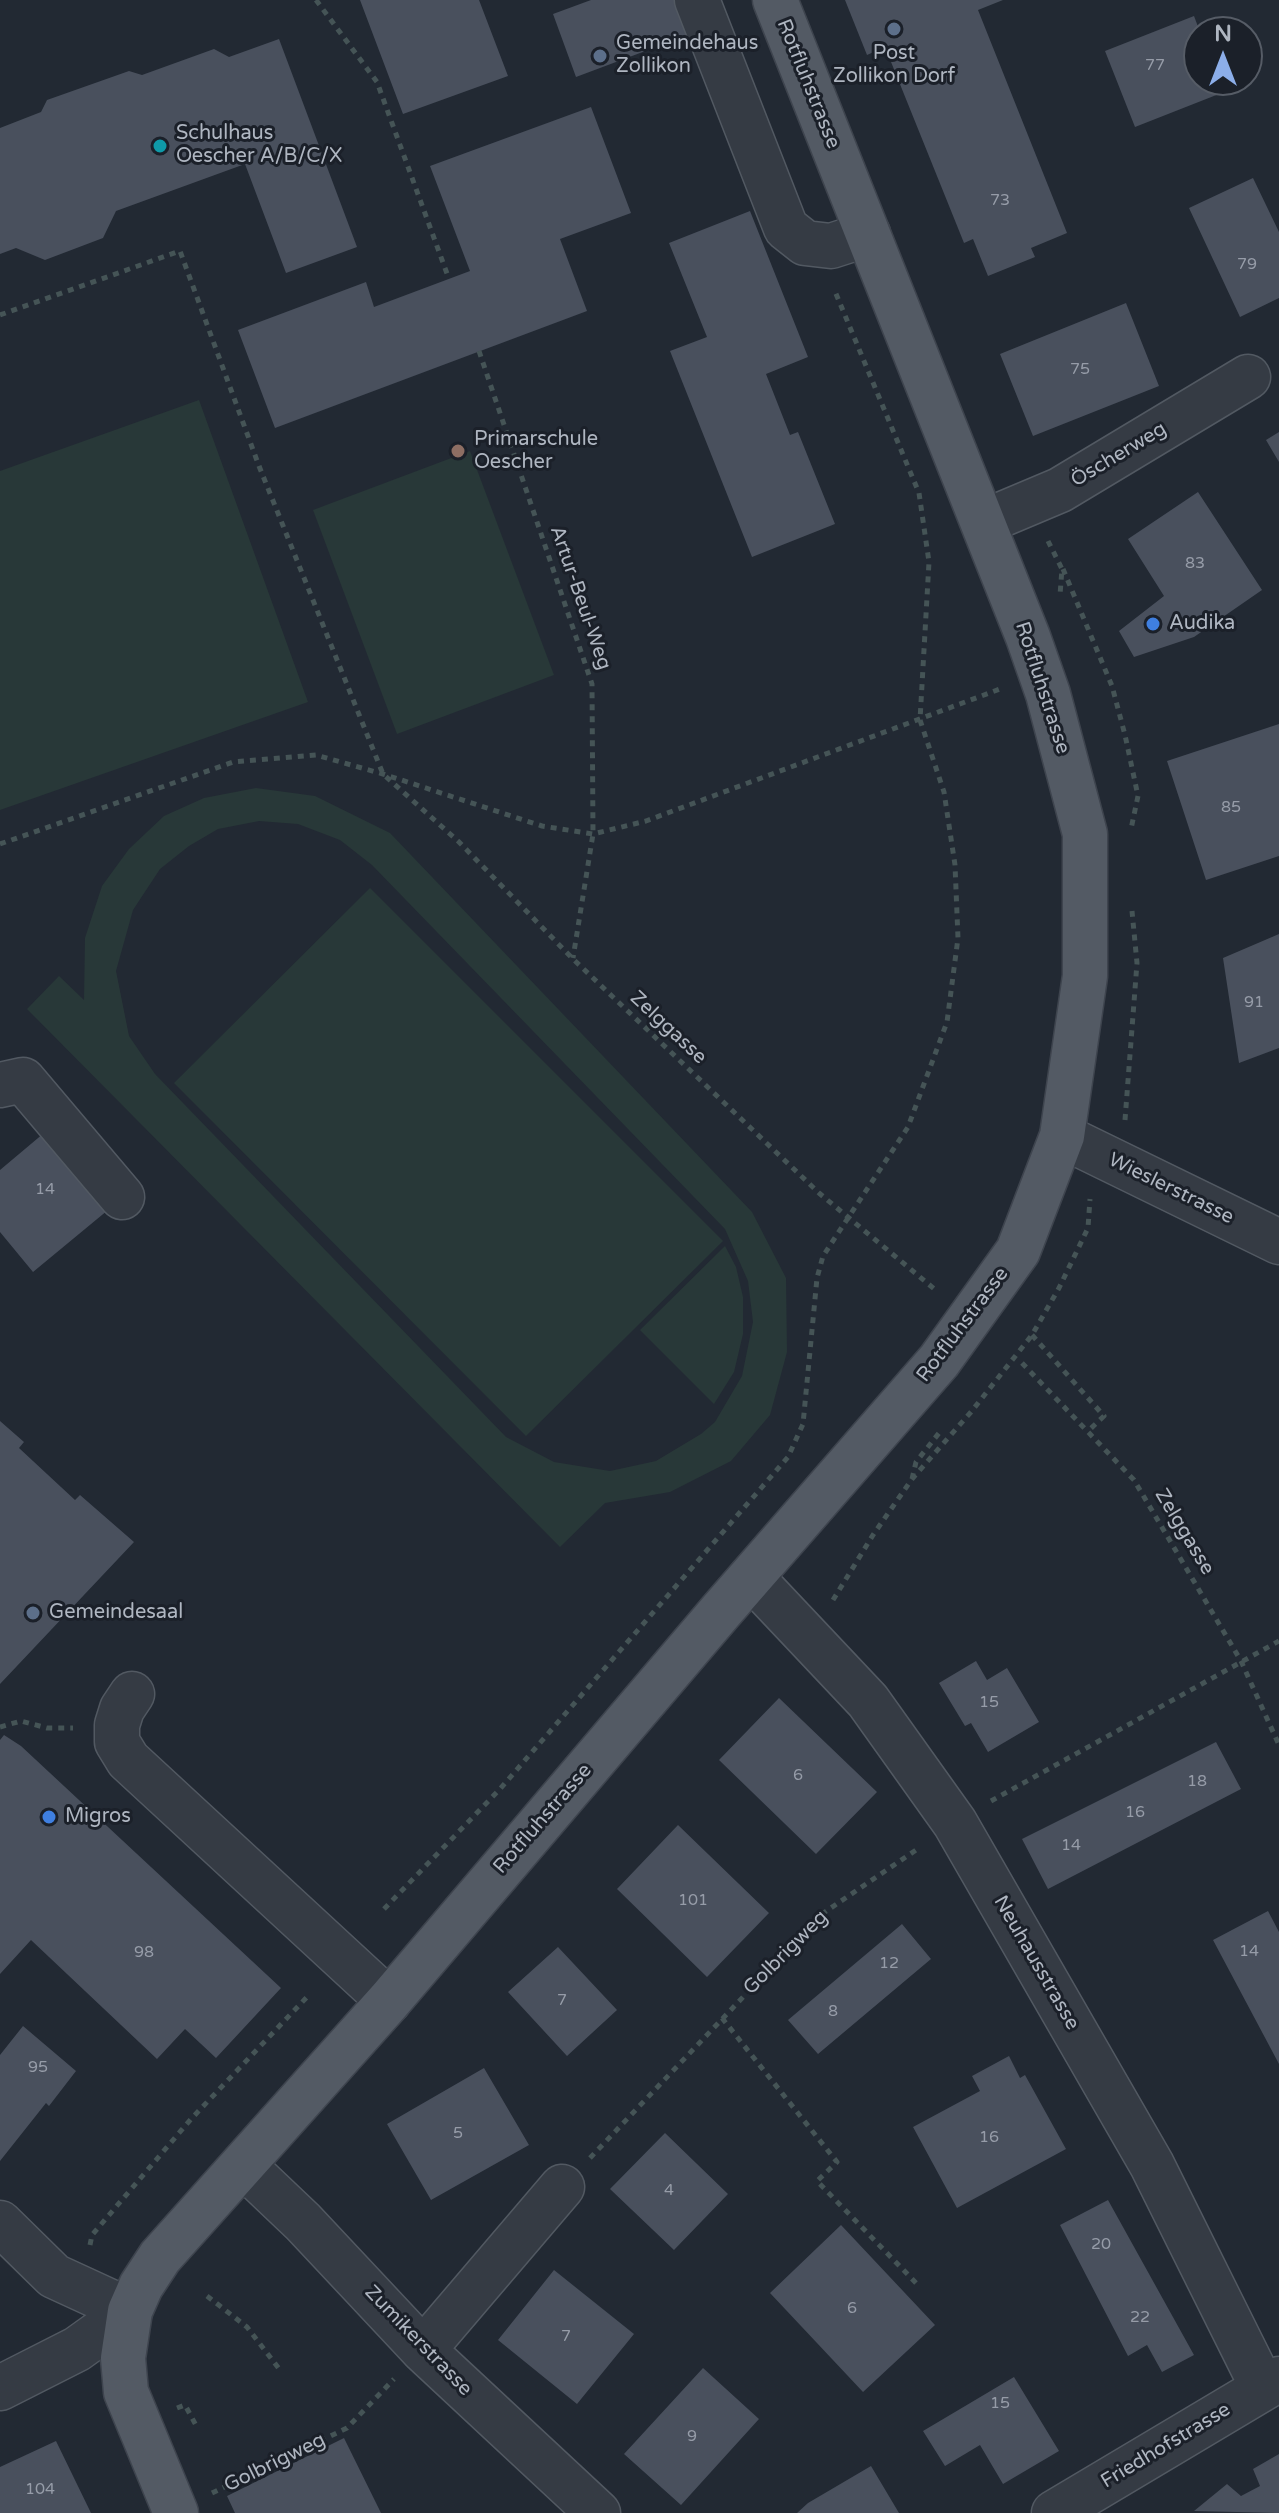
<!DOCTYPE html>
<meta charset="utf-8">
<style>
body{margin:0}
#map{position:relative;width:1279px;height:2513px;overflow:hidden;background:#222933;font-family:"Varela Round",sans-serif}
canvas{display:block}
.north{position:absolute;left:1183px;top:16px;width:80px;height:80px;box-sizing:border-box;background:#1b2029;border:2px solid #565c66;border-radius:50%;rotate:0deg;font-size:22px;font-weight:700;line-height:32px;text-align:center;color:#afb6c1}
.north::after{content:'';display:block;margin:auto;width:28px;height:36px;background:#8caee9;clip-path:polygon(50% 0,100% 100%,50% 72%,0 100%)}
</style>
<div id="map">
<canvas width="1279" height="2513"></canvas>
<div class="north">N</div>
</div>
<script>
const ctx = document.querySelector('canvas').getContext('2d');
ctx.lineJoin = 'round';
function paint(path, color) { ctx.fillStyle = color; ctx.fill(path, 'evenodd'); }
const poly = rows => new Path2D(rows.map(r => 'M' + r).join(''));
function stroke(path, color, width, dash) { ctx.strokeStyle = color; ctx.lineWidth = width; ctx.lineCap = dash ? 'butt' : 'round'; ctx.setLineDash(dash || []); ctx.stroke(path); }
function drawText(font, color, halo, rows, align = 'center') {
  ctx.font = font + ' "Varela Round",sans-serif'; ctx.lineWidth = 6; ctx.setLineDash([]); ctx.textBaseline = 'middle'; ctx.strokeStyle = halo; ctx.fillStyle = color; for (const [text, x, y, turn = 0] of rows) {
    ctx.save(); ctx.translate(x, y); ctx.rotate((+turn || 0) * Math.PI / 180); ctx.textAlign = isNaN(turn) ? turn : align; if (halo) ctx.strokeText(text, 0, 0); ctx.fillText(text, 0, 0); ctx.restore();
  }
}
const green = poly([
 [199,400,308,702,0,810,0,471],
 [470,451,554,675,397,734,313,510],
 [256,788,315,796,390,833,752,1212,786,1278,787,1352,770,1415,731,1461,670,1492,605,1503,560,1547,27,1009,59,976,84,1000,85,938,102,886,129,849,164,816,204,798],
 [259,821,298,824,340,840,372,865,725,1229,748,1281,753,1322,742,1376,715,1422,701,1434,656,1461,610,1471,554,1462,506,1437,155,1074,129,1036,116,971,133,910,160,869,189,846,218,829],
 [370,888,723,1241,526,1436,174,1083],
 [725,1246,736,1267,743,1297,743,1334,734,1372,714,1404,640,1330]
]);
const building = poly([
 [360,0,479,0,508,76,403,114],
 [591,0,675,0,688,35,576,77,553,14],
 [845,0,1003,0,978,10,1067,233,1031,248,1035,257,988,276,973,239,964,243,885,47,867,55],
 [1194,16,1200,32,1199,80,1219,80,1224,92,1135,127,1105,51],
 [279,39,357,247,286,273,245,164,116,211,103,238,45,260,16,248,0,254,0,128,41,112,47,100,129,71,142,75,214,49,229,57],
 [591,107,631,213,560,239,587,311,275,428,238,330,366,282,374,307,470,271,430,166],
 [1253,178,1279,232,1279,298,1240,317,1189,208],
 [750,211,808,357,766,374,790,435,798,432,835,524,752,557,670,351,707,337,669,243],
 [1126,303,1159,386,1033,436,1000,354],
 [1279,432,1279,462,1266,440],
 [1198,492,1262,590,1194,637,1134,657,1119,631,1164,596,1128,539],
 [1279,724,1279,856,1206,880,1167,761],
 [1279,934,1279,1048,1239,1063,1223,958],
 [44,1133,108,1210,33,1272,0,1232,0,1170],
 [0,1421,24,1442,19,1448,75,1500,80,1495,134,1542,0,1684],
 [976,1661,987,1680,1007,1668,1039,1722,988,1752,971,1723,965,1726,939,1683],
 [779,1698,877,1792,816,1854,719,1760],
 [4,1735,21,1746,281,1988,216,2058,185,2029,157,2059,31,1940,0,1974,0,1740],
 [1216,1742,1241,1789,1048,1889,1022,1839],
 [678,1825,769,1913,707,1977,617,1889],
 [1268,1911,1279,1932,1279,2064,1213,1940],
 [902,1924,931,1959,818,2054,788,2020],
 [558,1947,617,2010,567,2056,508,1992],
 [23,2026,76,2071,49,2106,46,2103,0,2161,0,2055],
 [1009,2056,1020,2078,1025,2075,1066,2149,957,2208,913,2127,980,2091,972,2076],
 [484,2068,529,2145,431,2200,387,2124],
 [665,2133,728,2194,674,2250,610,2189],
 [1108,2200,1194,2355,1162,2372,1147,2345,1128,2356,1060,2225],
 [841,2225,935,2325,863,2392,770,2293],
 [554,2270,634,2334,577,2404,498,2340],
 [703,2368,759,2419,681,2505,624,2454],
 [1014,2377,1059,2451,1003,2484,980,2445,945,2466,923,2431],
 [344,2438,381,2513,235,2513,227,2496],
 [56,2441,91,2513,0,2513,0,2467],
 [1279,2454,1279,2513,1194,2511,1227,2484,1241,2496,1260,2486,1253,2469],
 [871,2466,899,2513,797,2513,808,2503]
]);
const path = poly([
 [316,0,377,82,449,279],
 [0,315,180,251,259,466,383,774,458,841,573,959,819,1193,938,1292],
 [479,351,592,684,593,834,573,958],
 [1048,541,1062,569,1060,595],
 [1063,569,1112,686,1125,735,1138,796,1131,829],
 [0,844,233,762,316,755,383,774,542,826,593,834,646,821,1000,689],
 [1125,1120,1137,963,1132,911],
 [1032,1335,1104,1416,1088,1431],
 [1022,1363,1134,1480,1241,1661,1279,1745],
 [912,1479,916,1462,939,1433],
 [833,1600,873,1535,912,1479,971,1412,1032,1335,1059,1288,1088,1228,1090,1199],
 [0,1727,21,1721,47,1728,73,1728],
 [991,1801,1279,1641],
 [384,1909,500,1789,788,1457,803,1424,817,1278,823,1256,908,1127,947,1022,958,938,955,865,944,792,920,720,929,562,919,493,834,289],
 [722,2018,837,2162,817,2181,917,2284],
 [590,2158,822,1914,919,1848],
 [90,2245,92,2235,191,2119,307,1997],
 [207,2296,247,2327,280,2370],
 [177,2408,185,2405,198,2429],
 [212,2493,347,2428,394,2379]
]);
const minor = poly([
 [697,0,786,228,805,243,831,246,868,234],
 [984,522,1060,490,1248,377],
 [0,1085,23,1080,122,1197],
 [1062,1136,1279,1242],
 [751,1577,868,1701,955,1823,1152,2165,1263,2388],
 [132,1694,122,1709,117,1725,117,1742,128,1760,389,2001],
 [243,2165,303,2222,423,2350,598,2513],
 [0,2223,54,2276,130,2311,77,2349,0,2388],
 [423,2350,562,2187],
 [1054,2513,1279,2379]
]);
const major = poly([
 [176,2513,126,2392,123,2358,130,2311,141,2286,160,2257,389,2001,721,1611,939,1361,1018,1251,1062,1136,1085,976,1085,834,1048,694,1028,637,775,0]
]);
const markers = [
 [894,29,8,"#5c6f8a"],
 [600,56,8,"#5c6f8a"],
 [160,146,8,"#0f9aa8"],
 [458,451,8,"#8d6e63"],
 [1153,624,8,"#3f7fe0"],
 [33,1613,8,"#5c6f8a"],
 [49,1817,8,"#3f7fe0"]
];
const numberNames = [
 ["77",1155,66],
 ["73",1000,201],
 ["79",1247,265],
 ["75",1080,370],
 ["83",1195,564],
 ["85",1231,808],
 ["91",1254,1003],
 ["14",45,1190],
 ["15",989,1703],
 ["6",798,1776],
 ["18",1197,1782],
 ["16",1135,1813],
 ["14",1071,1846],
 ["101",693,1901],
 ["14",1249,1952],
 ["98",144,1953],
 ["12",889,1964],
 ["7",562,2001],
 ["8",833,2012],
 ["95",38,2068],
 ["5",458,2134],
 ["16",989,2138],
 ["4",669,2191],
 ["20",1101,2245],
 ["6",852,2309],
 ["22",1140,2318],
 ["7",566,2337],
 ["15",1000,2404],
 ["9",692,2437],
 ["104",40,2490]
];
const poiNames = [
 ["Gemeindehaus",616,44],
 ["Zollikon",616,67],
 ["Post",894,54,"center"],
 ["Zollikon Dorf",894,77,"center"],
 ["Schulhaus",176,134],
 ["Oescher A/B/C/X",176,157],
 ["Primarschule",474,440],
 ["Oescher",474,463],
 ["Audika",1169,624],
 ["Gemeindesaal",49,1613],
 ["Migros",65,1817]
];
const streetNames = [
 ["Rotfluhstrasse",808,84,68],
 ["Öscherweg",1119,455,-31],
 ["Artur-Beul-Weg",580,598,71],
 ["Rotfluhstrasse",1042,688,72],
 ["Zelggasse",668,1028,43],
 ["Wieslerstrasse",1171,1189,26],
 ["Rotfluhstrasse",963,1325,-53],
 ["Zelggasse",1184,1532,59],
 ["Rotfluhstrasse",543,1819,-49],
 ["Golbrigweg",786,1953,-45],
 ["Neuhausstrasse",1036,1963,60],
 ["Zumikerstrasse",418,2341,46],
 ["Friedhofstrasse",1166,2446,-31],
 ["Golbrigweg",275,2463,-26]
];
paint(green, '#283838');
paint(building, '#49505d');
stroke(minor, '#525962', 47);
stroke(major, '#3e444e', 47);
stroke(path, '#455456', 5, [6, 6]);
stroke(minor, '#353b44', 44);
stroke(major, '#535a64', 44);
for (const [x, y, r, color] of markers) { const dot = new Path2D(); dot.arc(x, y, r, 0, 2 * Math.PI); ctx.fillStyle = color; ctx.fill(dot); stroke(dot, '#1b2029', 3); }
drawText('16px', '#969ca8', null, numberNames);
drawText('20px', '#afb6c1', '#1b2029', poiNames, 'left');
drawText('20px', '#afb6c1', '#1b2029', streetNames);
</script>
